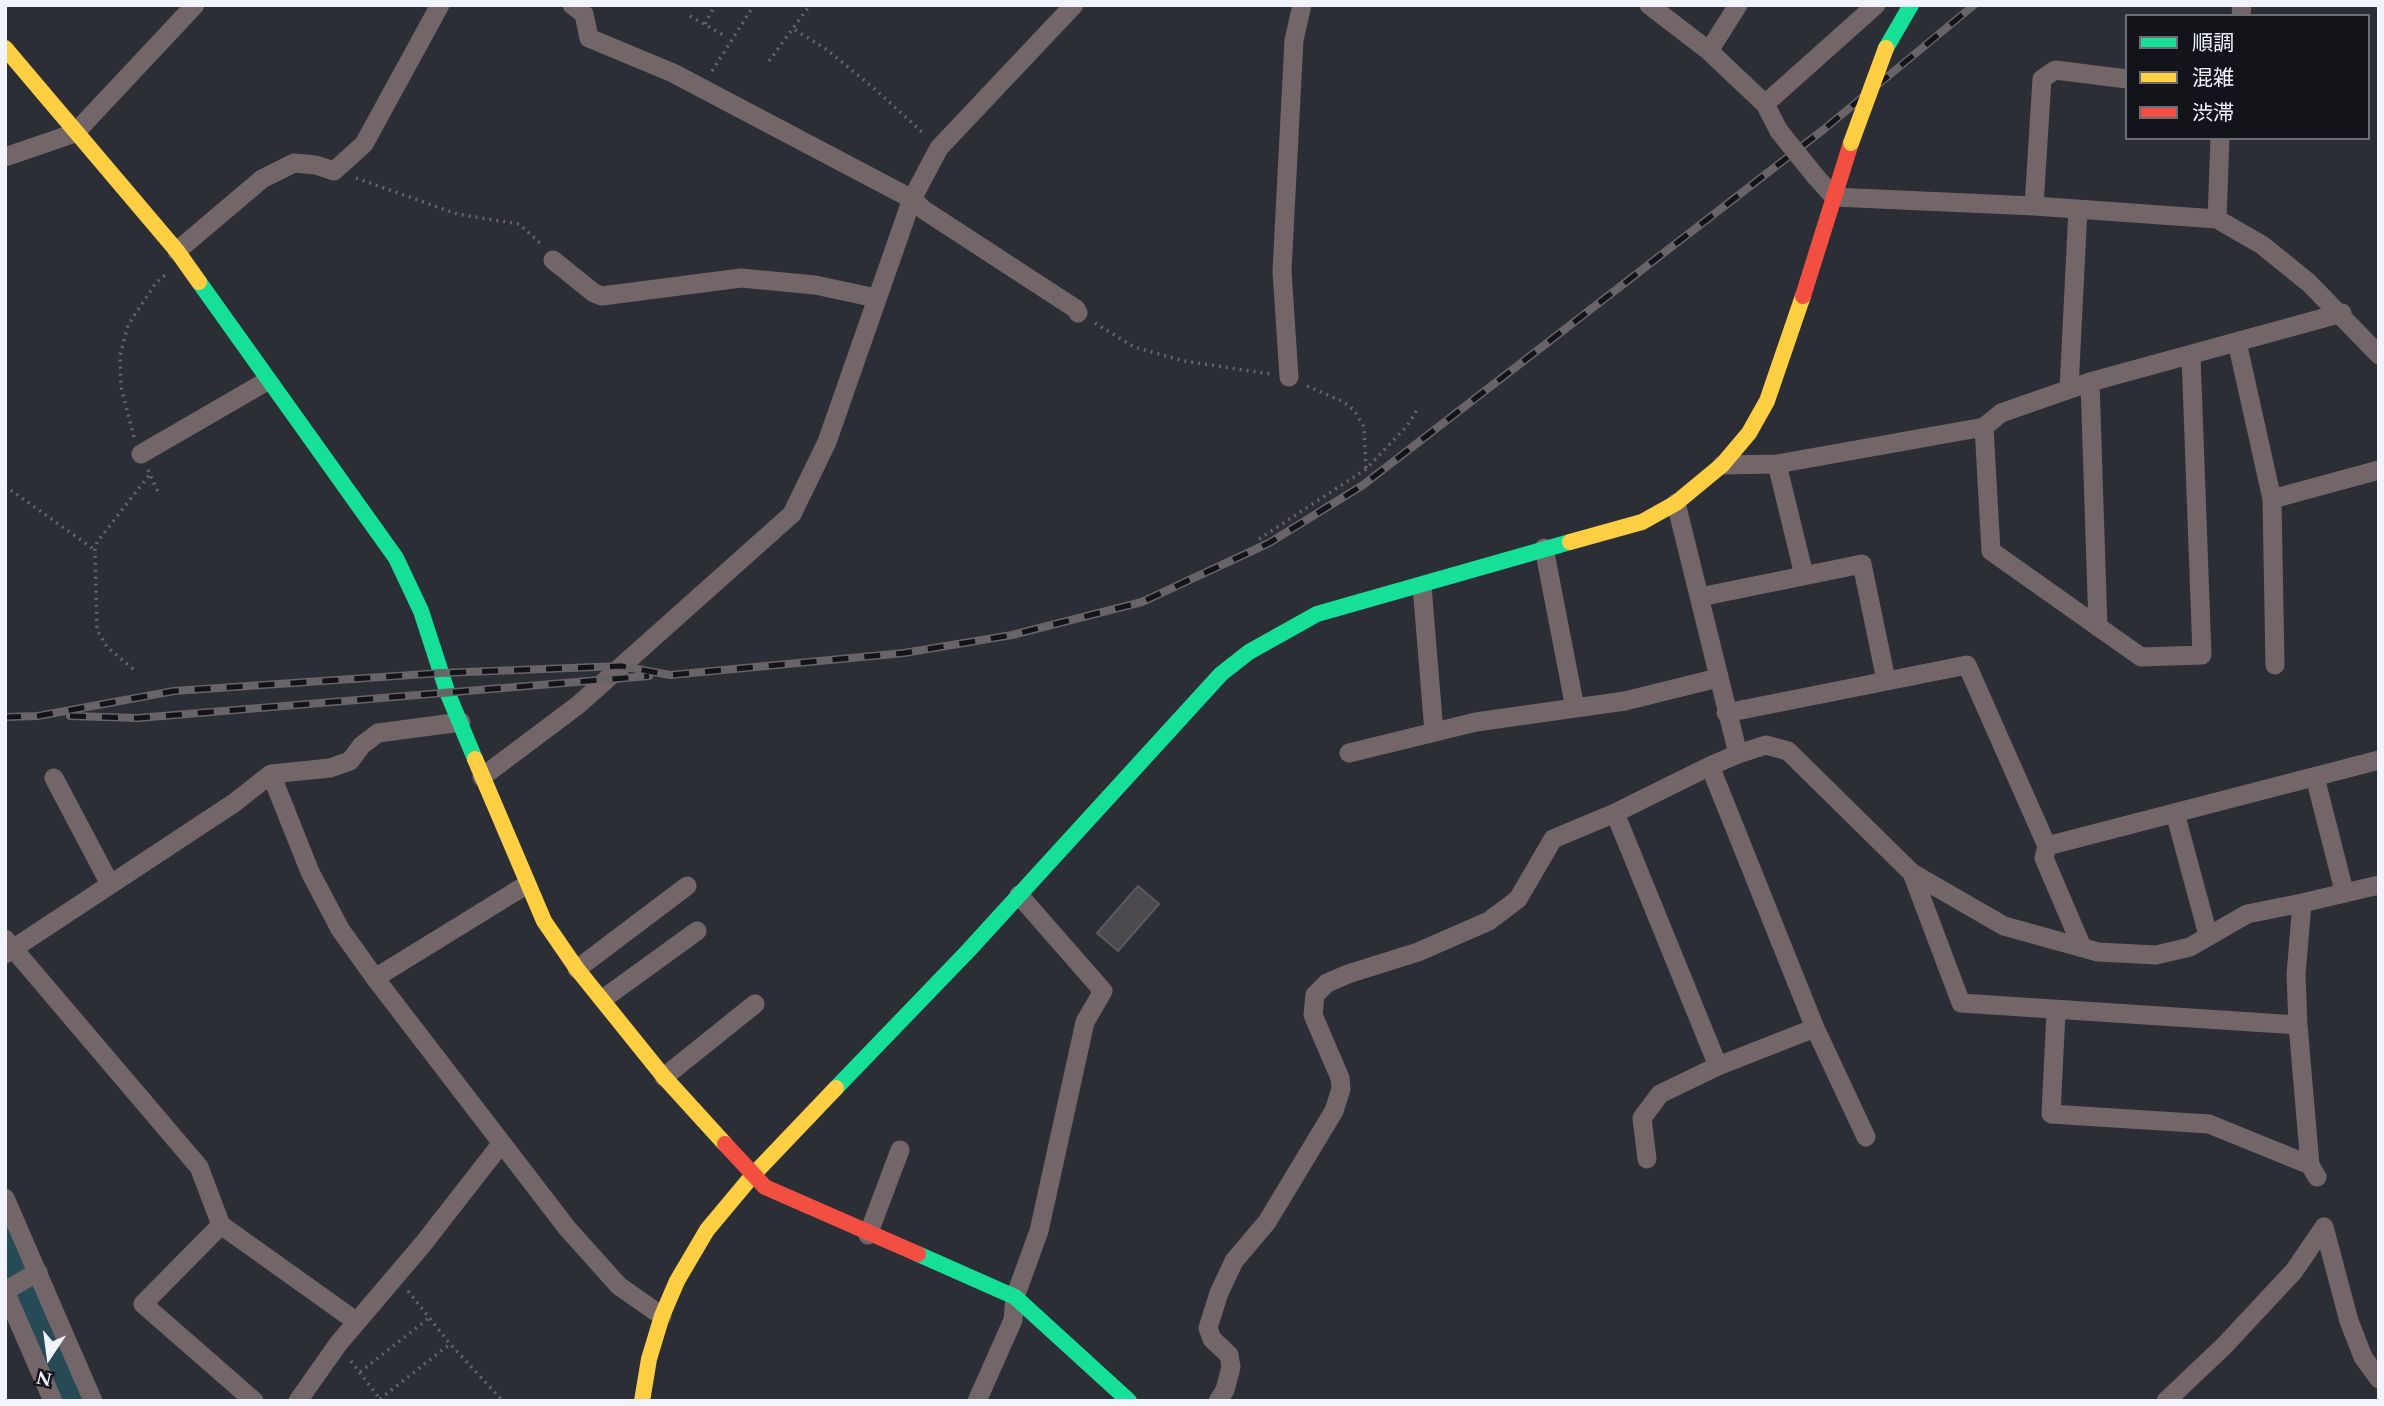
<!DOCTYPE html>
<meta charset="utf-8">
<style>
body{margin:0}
#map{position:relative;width:2384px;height:1406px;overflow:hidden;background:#2c2e35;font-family:Spectral,"Noto Sans JP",serif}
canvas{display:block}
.frame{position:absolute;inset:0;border:7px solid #f1f3fd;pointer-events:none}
.legend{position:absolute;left:2125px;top:14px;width:245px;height:126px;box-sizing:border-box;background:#13141a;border:2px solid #6c6d75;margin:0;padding:9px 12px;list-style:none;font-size:21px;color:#f1f3fd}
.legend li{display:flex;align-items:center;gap:14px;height:35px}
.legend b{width:35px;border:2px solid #6c6d75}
.north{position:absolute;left:14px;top:1322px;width:70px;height:70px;-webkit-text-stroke:5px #13141a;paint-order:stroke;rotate:193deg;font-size:19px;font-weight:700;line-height:28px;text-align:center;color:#f1f3fd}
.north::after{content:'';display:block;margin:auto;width:24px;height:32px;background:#f1f3fd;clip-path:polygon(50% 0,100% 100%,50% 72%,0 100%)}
</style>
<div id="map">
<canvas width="2384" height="1406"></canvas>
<div class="frame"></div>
<ul class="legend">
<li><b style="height:9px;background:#16e098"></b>順調</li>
<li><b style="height:9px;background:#ffcf43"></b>混雑</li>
<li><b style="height:9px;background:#f24e42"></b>渋滞</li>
</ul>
<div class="north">N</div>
</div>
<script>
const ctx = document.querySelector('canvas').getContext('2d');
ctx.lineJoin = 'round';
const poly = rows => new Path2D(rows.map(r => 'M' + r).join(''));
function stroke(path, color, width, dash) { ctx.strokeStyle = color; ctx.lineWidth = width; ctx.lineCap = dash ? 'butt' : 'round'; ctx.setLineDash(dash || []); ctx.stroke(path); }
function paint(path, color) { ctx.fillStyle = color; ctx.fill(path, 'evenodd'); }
const river = poly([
 [5,1234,76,1401]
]);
const building = poly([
 [1138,886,1159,904,1118,951,1097,933,1138,886]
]);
const path = poly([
 [690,16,725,36],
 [705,24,715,5],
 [795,30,826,49,876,90,924,134],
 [769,61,810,5],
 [712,71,754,5],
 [356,178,457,214,519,224,542,245],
 [1095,323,1134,347,1184,361,1270,374],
 [1307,386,1344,402,1354,410,1364,427,1366,469],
 [134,437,121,387,120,356,128,325,155,284,165,275],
 [148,470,158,492],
 [5,486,95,550],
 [1259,539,1366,469,1407,426,1417,410],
 [133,669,107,647,97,630,95,550,97,542,150,474],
 [408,1291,450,1344,503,1401],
 [351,1361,380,1399],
 [360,1372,429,1318],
 [380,1399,450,1344]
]);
const street = poly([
 [572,5,584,14,589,38,673,73,912,199,924,210,1076,309,1078,313],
 [1649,5,1709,51,1765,104,1779,131],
 [2241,16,2242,5],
 [1709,51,1738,5],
 [1765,104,1876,5],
 [5,157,75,133,195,5],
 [1816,177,1834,197,2034,206,2217,219,2262,245,2309,283,2379,355],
 [2034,206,2042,79,2055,70,2127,79],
 [2217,219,2220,138],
 [177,251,262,179,294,163,316,165,334,171,364,144,440,5],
 [553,260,594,293,602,296,741,278,815,285,876,298],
 [2237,342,2272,499,2275,665],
 [1289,377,1282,271,1294,40,1302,5],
 [2090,382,2098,627],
 [2069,389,2078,209],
 [1984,427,1991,551,2141,657,2202,655,2191,355],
 [141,454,267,381],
 [1777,464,1804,575],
 [1722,465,1777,464,1984,427,2001,413,2090,382,2342,313],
 [2272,499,2379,470],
 [1676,503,1738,754,1710,766,1815,1028,1866,1137],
 [1544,548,1575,708],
 [1422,586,1434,732],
 [1700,597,1862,564,1886,680],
 [1726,713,1967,665,2047,846,2379,760],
 [1349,753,1476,722,1625,701,1718,678],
 [1738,754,1766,745,1788,751,1912,873,2004,926,2098,952,2156,955,2190,947,2247,914,2302,903],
 [271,774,310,872,340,929,375,978],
 [482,777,578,705,792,514,827,442,912,199,939,148,1074,5],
 [2315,777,2344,891],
 [54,778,110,884],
 [1615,813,1718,1066],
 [2175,813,2208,935],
 [2047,846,2044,858,2082,947],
 [1912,873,1961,1003,2298,1025],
 [526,885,375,978,567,1228,619,1286,662,1316],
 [5,939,199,1167,221,1225,357,1322],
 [5,954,234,803,271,774,330,768,350,761,362,745,378,733,461,722],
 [577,969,687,886],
 [603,999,697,931],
 [2056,1012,2051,1114,2209,1124,2310,1165],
 [664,1077,755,1004],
 [1647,1159,1642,1118,1660,1094,1718,1066,1815,1028],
 [2317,1177,2310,1165,2298,1025,2296,975,2302,903,2379,885],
 [5,1198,93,1401],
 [221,1225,143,1304,254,1401],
 [2324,1227,2349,1321,2363,1357,2379,1379],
 [868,1235,900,1150],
 [5,1291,53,1401],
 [5,1291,38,1272],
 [298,1401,338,1344,423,1244,501,1144],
 [977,1401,1013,1320,1015,1297,1039,1231,1085,1022,1103,991,1019,895],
 [1218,1401,1225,1390,1231,1367,1229,1355,1212,1339,1208,1328,1219,1293,1234,1261,1267,1222,1334,1111,1341,1089,1340,1078,1313,1015,1315,995,1327,983,1348,974,1418,952,1489,921,1518,899,1553,839,1615,813,1710,766],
 [2166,1401,2224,1346,2294,1271,2324,1227]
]);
const fast = poly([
 [1886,48,1911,5],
 [199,282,396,558,421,611,448,694,475,759],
 [836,1088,968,951,1221,674,1249,652,1317,614,1570,542],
 [918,1254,1015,1297,1129,1401]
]);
const slow = poly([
 [5,48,177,251,199,282],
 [1570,542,1642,522,1676,503,1722,465,1749,433,1767,401,1803,296],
 [475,759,544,921,577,969,664,1077,725,1144],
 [642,1401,649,1359,662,1316,677,1281,707,1230,753,1175,836,1088]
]);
const jam = poly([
 [1803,296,1851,143],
 [725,1144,765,1187,918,1254]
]);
const rail = poly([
 [70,716,138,718,649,676],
 [5,717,38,716,174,691,441,673,621,666,670,675,904,653,1012,635,1142,602,1269,543,1363,485,1823,130,1974,5]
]);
const streetBridge = poly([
 [1779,131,1816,177]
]);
const slowBridge = poly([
 [1851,143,1886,48]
]);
stroke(river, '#264a56', 37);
paint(building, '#4b494e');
stroke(building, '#5d5a5f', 2);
stroke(path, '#696467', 3.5, [2, 5]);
stroke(street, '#726668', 19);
stroke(fast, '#16e098', 16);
stroke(slow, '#ffcf43', 16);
stroke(jam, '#f24e42', 16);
stroke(rail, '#696467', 8);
stroke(rail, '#13141a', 5, [16]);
stroke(streetBridge, '#726668', 19);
stroke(slowBridge, '#ffcf43', 16);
</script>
